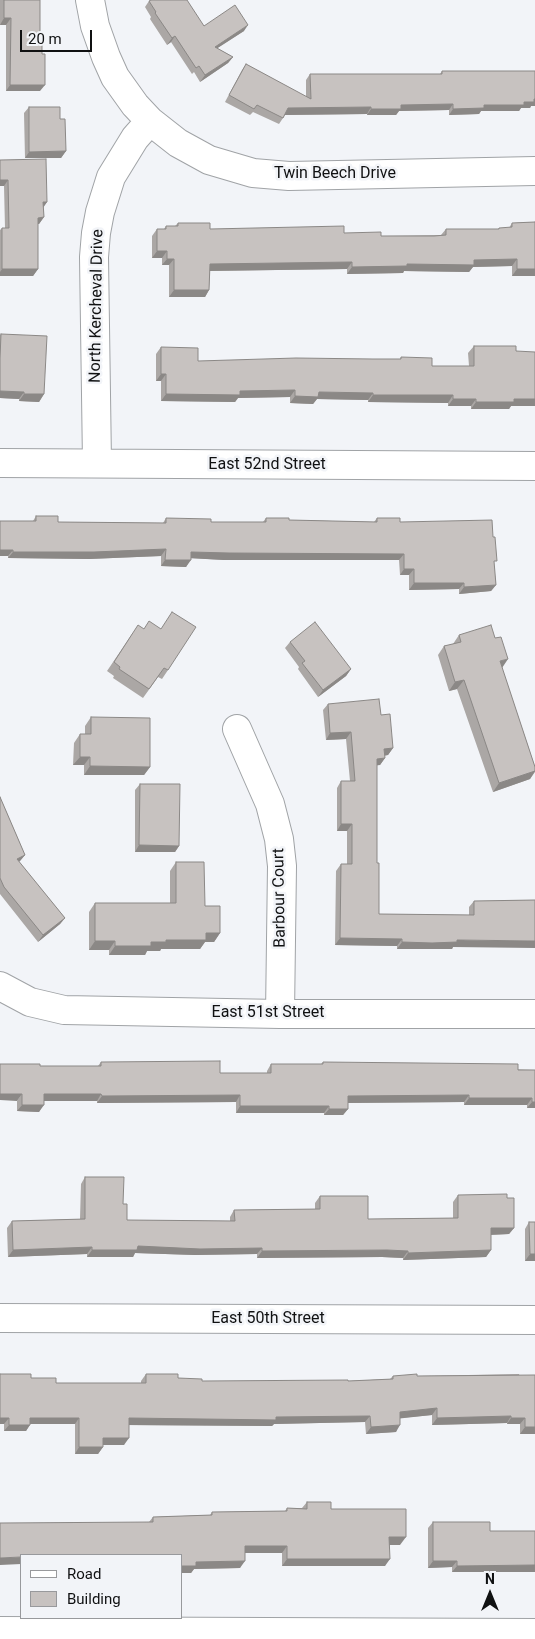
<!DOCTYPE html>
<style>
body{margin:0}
#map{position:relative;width:535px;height:1639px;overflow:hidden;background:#f2f4f8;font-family:Roboto,sans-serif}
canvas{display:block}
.legend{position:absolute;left:20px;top:1554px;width:162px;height:65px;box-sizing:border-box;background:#f2f4f8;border:1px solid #98999c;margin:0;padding:6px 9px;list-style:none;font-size:15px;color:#101112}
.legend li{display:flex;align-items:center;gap:10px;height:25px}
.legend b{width:25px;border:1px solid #98999c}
.north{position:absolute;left:465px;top:1569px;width:50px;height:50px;-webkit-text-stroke:4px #f2f4f8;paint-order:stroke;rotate:0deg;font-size:14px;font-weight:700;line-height:20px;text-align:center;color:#101112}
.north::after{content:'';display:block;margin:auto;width:18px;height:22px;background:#101112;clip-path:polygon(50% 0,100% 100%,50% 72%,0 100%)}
.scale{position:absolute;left:20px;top:30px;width:72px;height:22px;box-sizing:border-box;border:2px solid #101112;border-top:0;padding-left:6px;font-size:15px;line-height:18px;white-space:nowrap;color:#101112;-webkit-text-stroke:4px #f2f4f8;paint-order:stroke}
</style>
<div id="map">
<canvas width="535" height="1639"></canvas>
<ul class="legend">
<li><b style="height:6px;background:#fff"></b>Road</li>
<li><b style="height:14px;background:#c7c2c0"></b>Building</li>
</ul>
<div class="north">N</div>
<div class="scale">20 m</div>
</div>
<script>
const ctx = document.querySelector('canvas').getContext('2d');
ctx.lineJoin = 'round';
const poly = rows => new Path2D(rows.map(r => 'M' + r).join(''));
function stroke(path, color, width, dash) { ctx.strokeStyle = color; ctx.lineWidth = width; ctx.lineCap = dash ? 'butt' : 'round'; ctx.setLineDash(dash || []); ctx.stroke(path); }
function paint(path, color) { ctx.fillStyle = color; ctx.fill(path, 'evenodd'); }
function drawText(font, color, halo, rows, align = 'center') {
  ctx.font = font + ' Roboto,sans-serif'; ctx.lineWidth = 5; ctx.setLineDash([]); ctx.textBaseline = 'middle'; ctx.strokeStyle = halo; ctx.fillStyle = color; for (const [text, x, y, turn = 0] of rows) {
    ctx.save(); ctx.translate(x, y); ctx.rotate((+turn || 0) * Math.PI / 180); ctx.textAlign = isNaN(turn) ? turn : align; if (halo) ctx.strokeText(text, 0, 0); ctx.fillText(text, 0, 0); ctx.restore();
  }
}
const minor = poly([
 [90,0,95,26,106,57,115,77,135,105,150,121,178,143,209,160,253,173,289,176,535,171],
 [0,463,535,466],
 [97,463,94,257,96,233,100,212,111,177,135,138,150,121],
 [237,729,270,804,279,839,282,866,280,1014],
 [0,986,30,1002,64,1010,280,1014,535,1014],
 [0,1318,535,1320],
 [0,1631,535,1633]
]);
const wall = poly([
 [0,0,40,0,40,91,6,91,6,25,0,25],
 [149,1,204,26,244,31,217,48,233,57,228,63,200,82,194,72,192,74,171,42,167,45,150,19,151,17,145,7],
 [246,64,306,97,306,80,310,74,440,74,442,71,535,71,535,106,531,106,530,108,521,108,519,111,481,111,479,114,449,115,449,110,399,111,396,115,367,115,367,114,285,115,279,124,253,112,250,115,225,102,242,70],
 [29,107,60,119,66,151,61,158,25,158,24,113],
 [0,160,47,202,43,207,44,217,39,224,38,224,38,269,33,276,0,276,0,230,2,228,5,228,4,186,0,186],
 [535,222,535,276,512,276,512,266,473,267,469,272,404,271,403,273,347,274,347,269,210,271,209,290,205,297,169,297,169,265,162,265,162,258,152,258,152,236,157,229,164,229,166,226,175,226,178,223,210,229,344,233,381,236,441,235,446,229,498,229,499,228,509,228,512,223],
 [1,334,44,394,39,402,19,401,19,399,0,398,0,335],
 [474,346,516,351,535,406,511,406,509,409,471,409,471,406,448,406,448,403,368,402,368,400,317,399,313,404,290,403,290,397,238,398,235,402,161,401,161,381,156,381,156,354,161,347,198,361,373,359,400,359,401,357,432,366,469,366,468,353],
 [36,516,58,522,163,523,166,518,211,522,263,522,266,518,289,520,374,522,377,518,400,522,494,565,496,585,491,591,459,594,459,589,409,590,409,575,400,575,399,560,224,560,191,558,186,567,161,566,161,556,89,559,8,558,8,556,0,556,33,521],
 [132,634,168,670,162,679,158,677,143,698,113,678,114,676,107,671],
 [459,635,502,668,535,767,535,772,530,779,493,792,457,689,449,691,438,655,444,646,453,644],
 [290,642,351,669,346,676,318,697,298,669,299,667,285,648],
 [328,704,381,715,393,748,388,755,384,756,385,758,380,765,377,765,377,863,379,914,469,915,469,907,474,901,535,900,453,947,452,949,397,949,397,946,335,945,336,871,341,864,347,864,347,831,337,831,337,788,341,781,350,781,346,739,326,740,323,710],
 [91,717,150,767,144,775,84,775,84,765,73,765,74,743,80,734,85,734,85,726],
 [140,784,179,846,175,852,135,852,135,790],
 [0,797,25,855,19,862,65,918,60,924,38,942,0,894],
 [176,862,205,906,220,933,214,942,205,942,200,949,161,949,160,951,147,951,145,955,109,955,109,950,89,950,89,912,95,903,170,903,170,871],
 [101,1062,220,1073,267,1073,267,1071,271,1064,321,1064,323,1062,535,1070,535,1108,527,1108,527,1105,464,1105,464,1102,348,1103,348,1109,343,1115,324,1115,324,1113,236,1113,236,1102,97,1103,97,1101,44,1101,39,1112,17,1111,17,1101,40,1066,98,1066],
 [85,1177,123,1204,127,1220,230,1221,230,1217,234,1210,315,1209,315,1203,320,1196,368,1219,453,1218,453,1202,458,1195,507,1198,514,1228,509,1234,491,1235,491,1250,486,1257,403,1260,403,1258,382,1257,257,1258,257,1254,195,1255,135,1253,133,1257,87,1257,87,1254,8,1257,7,1228,12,1221,80,1219,81,1184],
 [529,1222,535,1261,525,1261,525,1229],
 [146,1374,202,1381,348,1381,390,1379,393,1376,417,1376,519,1374,535,1434,520,1434,520,1424,507,1424,507,1423,432,1425,432,1415,400,1418,396,1432,366,1434,365,1422,274,1424,272,1426,129,1425,124,1445,103,1445,103,1447,98,1454,75,1454,75,1424,30,1424,26,1431,4,1431,4,1424,0,1424,31,1378,56,1383,141,1383,141,1381],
 [307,1502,331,1509,400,1545,390,1545,385,1566,282,1566,282,1553,245,1553,240,1568,194,1569,191,1573,181,1555,21,1555,149,1522,153,1517,210,1515,212,1512,285,1511,287,1508,302,1508],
 [433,1522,490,1531,535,1531,535,1572,452,1572,452,1567,428,1568,428,1528]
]);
const shadedWall = poly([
 [4,18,11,18,6,25,0,25],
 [248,25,244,31,210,53,215,47],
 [175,36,171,42,167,45,172,38],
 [233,57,228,63,200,82,205,75],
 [10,85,45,85,40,91,6,91],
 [534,99,535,99,535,106,531,106,530,108,521,108,519,111,481,111,479,114,449,115,453,109,484,105,524,102],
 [453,104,449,110,399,111,396,115,367,115,371,109,401,105],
 [371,107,367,114,284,115,288,108],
 [66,151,61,158,25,158,29,152],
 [0,180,8,180,4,186,0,186],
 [43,202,47,202,43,208],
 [44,217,39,224,33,224,38,218],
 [157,251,167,251,162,258,152,258],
 [167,259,174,259,169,265,162,265],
 [517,259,512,266,473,267,469,272,404,271,403,273,347,274,352,267,474,260],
 [352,262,347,269,205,271,210,264],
 [2,269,38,269,33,276,0,276,0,272],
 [517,269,535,269,535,276,512,276],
 [174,290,209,290,205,297,169,297],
 [161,374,166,374,161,381,156,381],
 [295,390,290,397,238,398,235,402,161,401,166,394,240,391],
 [0,391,24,392,19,399,0,398],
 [319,392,373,393,368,400,317,399,313,404,290,403,295,396],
 [24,394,44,394,39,402,19,401],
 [373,395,453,395,448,403,368,402],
 [453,399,476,399,471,406,448,406],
 [514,399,535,399,535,406,511,406,509,409,471,409,476,402],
 [166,549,161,556,89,559,8,558,13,552],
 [0,550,13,550,8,556,0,556],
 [191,552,404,554,399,560,224,560,187,558],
 [165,560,191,560,186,567,161,566],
 [404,569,414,569,409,575,400,575],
 [414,583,464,583,459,589,409,590],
 [496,585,491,591,459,594,464,587],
 [508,659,502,668,500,661],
 [351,669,346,676,318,697,323,690],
 [464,680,457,689,449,691,455,682],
 [351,732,346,739,326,740,330,733],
 [393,748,388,755,379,756,384,749],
 [80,757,90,757,84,765,73,765],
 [385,758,380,765,372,766,377,759],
 [90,766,150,767,144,775,84,775],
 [535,771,530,779,493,792,499,783],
 [341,824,352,824,347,831,337,831],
 [139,845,179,846,175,852,135,852],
 [25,855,20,861,12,865,17,859],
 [65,918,60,924,38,942,43,935],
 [206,933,220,933,214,942,205,942,200,949,161,949,160,951,147,951,145,955,109,955,115,946,151,942],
 [340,938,402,939,397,946,335,945],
 [457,940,535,941,535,948,453,947,452,949,397,949,402,942],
 [95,941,115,941,109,950,89,950],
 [0,1094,22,1094,17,1101,0,1100],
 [44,1094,101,1094,97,1101,39,1101],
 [240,1095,236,1102,97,1103,102,1096],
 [469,1095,464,1102,343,1103,348,1096],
 [469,1098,532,1098,527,1105,464,1105],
 [532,1102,535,1102,535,1108,527,1108],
 [22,1105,44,1105,39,1112,17,1111],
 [240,1106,329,1106,324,1113,236,1113],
 [329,1109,348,1109,343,1115,324,1115],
 [491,1228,514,1228,509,1234,486,1235],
 [138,1246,262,1248,257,1254,195,1255,135,1253,133,1257,87,1257,92,1250],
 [92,1247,87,1254,8,1257,13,1250],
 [387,1250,408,1251,403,1258,382,1257,257,1258,262,1251],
 [491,1250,486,1257,403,1260,408,1253],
 [530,1254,535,1254,535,1261,525,1261],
 [437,1408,432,1415,395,1419,400,1412],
 [370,1416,365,1422,274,1424,272,1426,124,1425,129,1418],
 [511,1416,507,1423,432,1425,437,1418],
 [0,1418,9,1418,4,1424,0,1424],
 [30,1418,79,1418,75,1424,26,1424],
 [511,1418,525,1418,520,1424,507,1424],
 [9,1425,30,1425,26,1431,4,1431],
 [400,1425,396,1432,366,1434,371,1427],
 [525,1427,535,1427,535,1434,520,1434],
 [103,1438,129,1438,124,1445,98,1445],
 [79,1447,103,1447,98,1454,75,1454],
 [389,1537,406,1537,400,1545,384,1545],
 [245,1546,287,1546,282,1553,240,1553],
 [21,1557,21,1564,0,1565,0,1558],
 [287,1559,390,1559,385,1566,282,1566],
 [245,1561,240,1568,194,1569,191,1573,181,1573,181,1566,196,1562],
 [433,1561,457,1561,452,1567,428,1568],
 [535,1565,535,1572,452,1572,457,1566]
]);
const building = poly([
 [4,0,40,0,40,43,42,43,42,54,45,54,45,85,10,85,11,18,4,18,4,0],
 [151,0,187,0,204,26,235,5,248,25,215,47,233,57,205,75,199,66,196,68,175,36,172,38,155,13,156,12,149,1,151,0],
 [246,64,311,99,310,74,442,74,442,71,535,71,535,99,534,99,534,102,524,102,524,105,484,105,484,108,453,109,453,104,401,105,401,109,371,109,371,107,288,108,283,118,257,105,254,109,229,95,246,64],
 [29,107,60,107,60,119,65,119,66,151,29,152,29,107],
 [46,159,47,202,43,202,44,217,38,218,38,269,2,269,2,228,9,228,8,180,0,180,0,160,46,159],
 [535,222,535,269,517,269,517,259,474,260,474,265,407,264,407,266,352,267,352,262,210,264,209,290,174,290,174,259,167,259,167,251,157,251,157,229,166,229,166,226,178,226,178,223,210,223,210,229,344,226,344,233,381,232,381,236,434,236,446,235,446,229,499,229,499,228,512,227,512,223,535,222],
 [1,334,47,336,44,394,24,394,24,392,0,391,0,358,1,334],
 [474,346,516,346,516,351,535,352,535,399,514,399,514,402,476,402,476,399,453,399,453,395,373,395,373,393,319,392,318,397,295,396,295,390,240,391,240,395,166,394,166,374,161,374,161,347,198,348,198,361,296,358,373,359,401,359,401,357,432,358,432,366,474,366,474,346],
 [36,516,58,516,58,522,166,523,166,518,211,519,211,522,266,522,266,518,289,518,289,520,377,522,377,518,400,518,400,522,492,520,493,537,495,537,497,561,494,561,496,585,464,587,464,583,414,583,414,569,404,569,404,554,229,553,191,552,191,560,165,560,166,549,94,552,13,552,13,550,0,550,0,521,36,521,36,516],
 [172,612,196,627,168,670,164,668,149,689,119,669,120,667,114,662,138,625,144,629,149,621,161,629,172,612],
 [315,622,351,669,323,690,302,663,305,661,290,642,315,622],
 [491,625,495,638,501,637,508,659,500,661,535,767,535,771,499,783,464,680,455,682,444,646,461,642,459,635,491,625],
 [379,699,381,715,390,714,393,748,384,749,385,758,377,759,377,863,379,863,379,914,474,915,474,901,535,900,535,941,457,940,457,942,432,943,402,942,402,939,340,938,341,864,352,864,352,824,341,824,341,781,355,781,351,732,330,733,328,704,379,699],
 [91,717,150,718,150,767,90,766,90,757,80,757,80,734,91,734,91,717],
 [140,784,180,784,179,846,139,845,140,784],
 [0,797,25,855,17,859,65,918,43,935,4,887,0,878,0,797],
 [176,862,204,862,205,906,220,906,220,933,206,933,206,940,166,940,166,942,151,942,151,946,115,946,115,941,95,941,95,903,176,903,176,862],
 [220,1061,220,1073,271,1073,271,1064,323,1064,323,1062,518,1064,518,1070,535,1070,535,1102,532,1102,532,1098,469,1098,469,1095,348,1096,348,1109,329,1109,329,1106,240,1106,240,1095,102,1096,101,1094,44,1094,44,1105,22,1105,22,1094,0,1094,0,1064,40,1064,40,1066,101,1066,101,1062,220,1061],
 [85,1177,124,1177,123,1204,127,1204,127,1220,235,1221,234,1210,320,1209,320,1196,368,1196,368,1219,458,1218,458,1195,507,1194,507,1198,514,1198,514,1228,491,1228,491,1250,408,1253,408,1251,387,1250,262,1251,262,1248,200,1249,138,1246,137,1250,92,1250,92,1247,13,1250,12,1221,85,1219,85,1177],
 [529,1222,535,1222,535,1254,530,1254,529,1222],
 [0,1374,31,1374,31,1378,56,1378,56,1383,146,1383,146,1374,178,1374,178,1378,202,1379,202,1381,348,1380,348,1381,393,1379,393,1376,417,1374,417,1376,535,1375,535,1427,525,1427,525,1418,511,1418,511,1416,437,1418,437,1408,400,1412,400,1425,371,1427,370,1416,276,1417,276,1420,129,1418,129,1438,103,1438,103,1447,79,1447,79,1418,30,1418,30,1425,9,1425,9,1418,0,1418,0,1374],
 [307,1502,331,1502,331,1509,406,1509,406,1537,389,1537,390,1559,287,1559,287,1546,245,1546,245,1561,196,1562,196,1566,181,1566,181,1555,21,1555,21,1557,0,1558,0,1523,153,1522,153,1517,212,1515,212,1512,287,1511,287,1508,307,1509,307,1502],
 [433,1522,490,1522,490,1531,535,1531,535,1565,457,1566,457,1561,433,1561,433,1522]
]);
const streetNames = [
 ["Twin Beech Drive",335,174],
 ["North Kercheval Drive",97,306,-89],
 ["East 52nd Street",267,465],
 ["Barbour Court",280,898,-91],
 ["East 51st Street",268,1013],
 ["East 50th Street",268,1319]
];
stroke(minor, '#a0a3a6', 30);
stroke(minor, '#fff', 28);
paint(wall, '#aba7a5');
paint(shadedWall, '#8b8886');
paint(building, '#c7c2c0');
stroke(building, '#8b8886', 1);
drawText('16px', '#101112', '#f2f4f8', streetNames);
</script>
